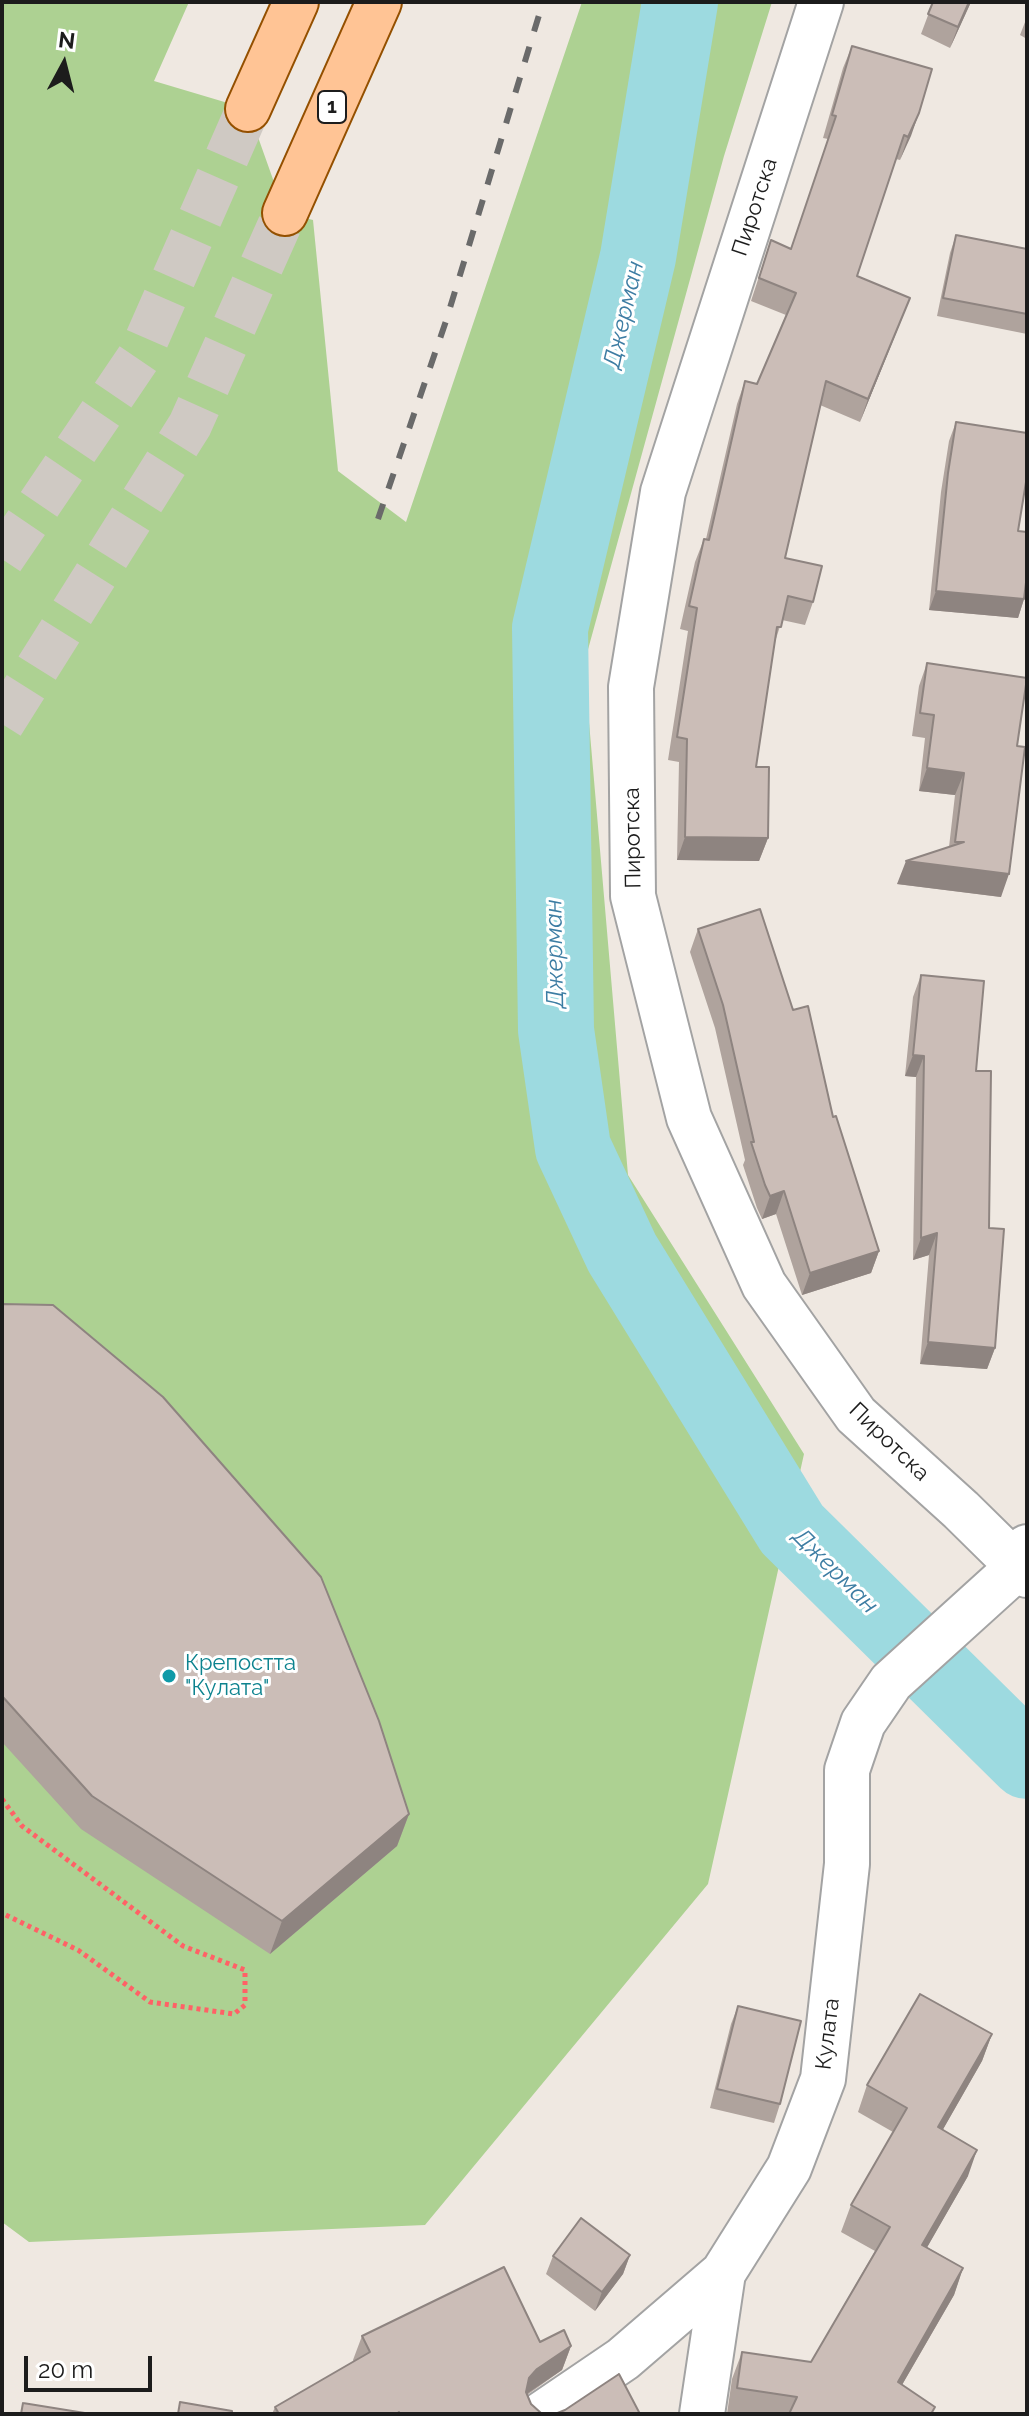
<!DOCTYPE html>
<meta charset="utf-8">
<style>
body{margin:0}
#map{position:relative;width:1029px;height:2416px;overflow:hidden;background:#efe8e1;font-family:Raleway,sans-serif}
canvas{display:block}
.frame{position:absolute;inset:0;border:4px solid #1c1c1c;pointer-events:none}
.north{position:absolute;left:24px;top:24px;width:80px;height:80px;-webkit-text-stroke:6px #fff;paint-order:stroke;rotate:7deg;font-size:22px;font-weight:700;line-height:32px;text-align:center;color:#1c1c1c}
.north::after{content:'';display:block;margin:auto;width:28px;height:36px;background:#1c1c1c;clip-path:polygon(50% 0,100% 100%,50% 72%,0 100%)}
.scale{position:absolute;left:24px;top:2356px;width:128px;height:36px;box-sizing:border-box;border:4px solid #1c1c1c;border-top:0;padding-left:10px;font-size:24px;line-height:28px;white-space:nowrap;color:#1c1c1c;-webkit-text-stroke:6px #fff;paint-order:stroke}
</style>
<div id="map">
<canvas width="1029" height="2416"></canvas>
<div class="frame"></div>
<div class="north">N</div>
<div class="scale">20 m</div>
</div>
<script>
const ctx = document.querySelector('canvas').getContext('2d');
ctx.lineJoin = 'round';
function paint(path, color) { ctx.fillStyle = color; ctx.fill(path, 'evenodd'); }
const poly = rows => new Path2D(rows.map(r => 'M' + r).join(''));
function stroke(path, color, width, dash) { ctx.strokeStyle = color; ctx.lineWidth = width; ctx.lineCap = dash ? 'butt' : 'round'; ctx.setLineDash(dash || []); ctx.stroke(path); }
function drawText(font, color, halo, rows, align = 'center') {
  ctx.font = font + ' Raleway,sans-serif'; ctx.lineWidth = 6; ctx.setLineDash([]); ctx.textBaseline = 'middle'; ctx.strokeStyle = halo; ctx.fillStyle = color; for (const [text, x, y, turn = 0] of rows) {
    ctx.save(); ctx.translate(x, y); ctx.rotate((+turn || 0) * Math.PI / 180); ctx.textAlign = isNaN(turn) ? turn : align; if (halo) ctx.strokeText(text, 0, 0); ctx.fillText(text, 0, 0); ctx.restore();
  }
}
const forest = poly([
 [2,2,189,2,154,81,248,109,285,213,313,220,338,471,406,522,582,2,772,2,724,156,584,664,628,1175,804,1454,708,1884,425,2225,29,2242,2,2222]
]);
const river = poly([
 [680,2,638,257,550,628,556,1030,573,1148,622,1253,792,1529,1027,1761]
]);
const primaryTunnel = poly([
 [2,559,139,357,248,109],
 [2,724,190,425,285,213]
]);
const path = poly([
 [2,1799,22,1826,183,1946,245,1970,245,2005,234,2014,150,2002,78,1950,2,1913]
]);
const street = poly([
 [821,2,663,492,631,687,633,896,689,1118,764,1285,856,1415,961,1510,1027,1575],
 [542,2414,623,2359,723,2273,789,2168,823,2079,847,1864,847,1770,863,1723,891,1682,1019,1566,1027,1547],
 [702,2414,723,2273]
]);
const primary = poly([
 [248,109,296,2],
 [285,213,379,2]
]);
const rail = poly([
 [378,519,446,321,543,2]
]);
const wall = poly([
 [933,2,971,2,950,48,921,34],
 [1027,17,1027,39,1020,35],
 [852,46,919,113,900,160,896,159,857,276,910,298,860,422,820,405,785,558,813,602,805,625,782,620,774,645,756,767,768,838,759,861,677,860,679,762,668,760,688,631,680,629,695,562,704,539,706,539,737,404,745,381,757,384,786,315,751,301,771,240,791,249,828,139,823,138,843,68],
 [956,235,1027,249,1027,334,937,316,950,253],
 [956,422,1018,531,1024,599,1018,618,929,610,941,492,949,441],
 [927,663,1017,746,1001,897,897,884,949,847,955,795,919,791,925,738,912,736,919,686],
 [698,929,793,1010,833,1117,879,1251,871,1273,802,1295,776,1214,762,1219,757,1208,743,1165,745,1160,715,1028,690,952],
 [921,975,976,1071,989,1228,995,1348,987,1369,920,1364,929,1255,913,1260,916,1077,905,1076,913,997],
 [2,1304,409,1814,397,1846,270,1954,81,1829,2,1742],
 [738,2006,780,2104,774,2123,710,2108,731,2024],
 [992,2034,982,2061,943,2129,968,2176,927,2247,963,2268,954,2295,902,2385,933,2414,727,2414,732,2379,742,2352,811,2362,875,2251,841,2232,851,2205,893,2132,858,2112,867,2085],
 [630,2255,623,2274,595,2311,546,2274,553,2256],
 [362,2336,540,2342,571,2346,562,2370,527,2395,531,2404,541,2413,550,2414,272,2414,275,2407,354,2362,353,2360]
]);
const shadedWall = poly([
 [969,2,971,2,950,48,958,27],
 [919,113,911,136,900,160,908,137],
 [910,298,901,321,860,422,868,399],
 [936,591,1024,599,1018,618,929,610],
 [927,768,964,773,955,795,919,791],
 [685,837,768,838,759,861,677,860],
 [906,861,1009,874,1001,897,897,884],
 [913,1055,924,1056,916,1077,905,1076],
 [784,1191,776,1214,762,1219,770,1196],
 [937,1233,929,1255,913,1260,921,1238],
 [879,1251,871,1273,802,1295,810,1273],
 [928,1342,995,1348,987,1369,920,1364],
 [409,1814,397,1846,270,1954,282,1921],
 [992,2034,982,2061,929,2154,938,2127],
 [977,2150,968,2176,913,2272,922,2245],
 [630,2255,623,2274,595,2311,602,2292],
 [963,2268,954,2295,888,2409,898,2382],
 [571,2346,562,2370,528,2393,520,2402,529,2378,537,2369]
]);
const building = poly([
 [933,2,969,2,958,27,928,14,933,2],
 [852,46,932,69,919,113,908,137,904,135,857,276,910,298,868,399,826,381,785,558,822,566,813,602,788,596,781,627,777,627,756,767,769,767,768,838,685,837,687,739,677,737,697,608,689,606,704,539,709,540,745,381,757,384,796,293,759,278,771,240,791,249,836,116,832,115,852,46],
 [956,235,1027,249,1027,314,943,298,956,235],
 [956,422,1027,433,1027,476,1018,531,1027,532,1027,574,1024,599,936,591,948,473,956,422],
 [927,663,1027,678,1017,746,1025,747,1009,874,906,861,964,842,955,842,964,773,927,768,934,715,920,713,927,663],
 [760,909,793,1010,808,1006,833,1117,836,1116,879,1251,810,1273,784,1191,770,1196,765,1185,751,1142,754,1142,723,1005,698,929,760,909],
 [921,975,984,981,976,1071,991,1071,989,1228,1004,1229,995,1348,928,1342,937,1233,921,1238,924,1056,913,1055,921,975],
 [2,1304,53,1305,163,1397,321,1577,379,1721,409,1814,282,1921,92,1796,2,1696,2,1304],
 [920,1994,992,2034,938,2127,977,2150,922,2245,963,2268,898,2382,935,2407,931,2414,789,2414,797,2397,737,2388,742,2352,811,2362,890,2227,851,2205,907,2108,867,2085,920,1994],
 [738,2006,801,2021,780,2104,717,2089,738,2006],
 [581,2218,630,2255,602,2292,553,2256,581,2218],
 [504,2267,540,2342,564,2330,571,2346,537,2369,529,2378,526,2392,531,2404,541,2413,550,2414,400,2414,399,2412,396,2414,279,2414,275,2407,370,2352,362,2336,504,2267],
 [619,2374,640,2414,555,2414,565,2410,619,2374],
 [180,2402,232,2411,232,2414,178,2414,180,2402],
 [23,2403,91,2414,21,2414,23,2403]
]);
const markers = [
 [169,1676,8,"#0f9aa8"]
];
const shields = [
 [332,107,28]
];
const shieldNames = [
 ["1",332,107]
];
const streetNames = [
 ["Пиротска",755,207,-72],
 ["Пиротска",633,838,-91],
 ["Пиротска",889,1442,44],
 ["Кулата",828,2034,-83]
];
const cultureNames = [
 ["Крепостта",185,1663],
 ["\"Кулата\"",185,1688]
];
const waterNames = [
 ["Джерман",624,315,-77],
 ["Джерман",555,954,-91],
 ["Джерман",835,1571,45]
];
paint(forest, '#add192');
stroke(river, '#9ddae0', 76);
stroke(primaryTunnel, '#cfc9c3', 44, [44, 22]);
stroke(street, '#a3a3a3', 48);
stroke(primary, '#945000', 48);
stroke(path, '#ff6166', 5, [4, 4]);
stroke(street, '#fff', 44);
stroke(primary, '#ffc495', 44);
stroke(rail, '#6a6a6a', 6, [16, 16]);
paint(wall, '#afa39d');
paint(shadedWall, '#8e8480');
paint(building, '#cbbdb7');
stroke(building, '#8e8480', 2);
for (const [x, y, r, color] of markers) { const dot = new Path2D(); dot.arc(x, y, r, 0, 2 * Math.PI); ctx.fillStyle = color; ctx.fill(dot); stroke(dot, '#fff', 3); }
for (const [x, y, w] of shields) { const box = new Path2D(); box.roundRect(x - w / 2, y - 16, w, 32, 6); ctx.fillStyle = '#fff'; ctx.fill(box); stroke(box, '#1c1c1c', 2); }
drawText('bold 20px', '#1c1c1c', null, shieldNames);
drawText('22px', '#1c1c1c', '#fff', streetNames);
drawText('22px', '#0d838f', '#fff', cultureNames, 'left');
drawText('italic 24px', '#3d7da3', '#fff', waterNames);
</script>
